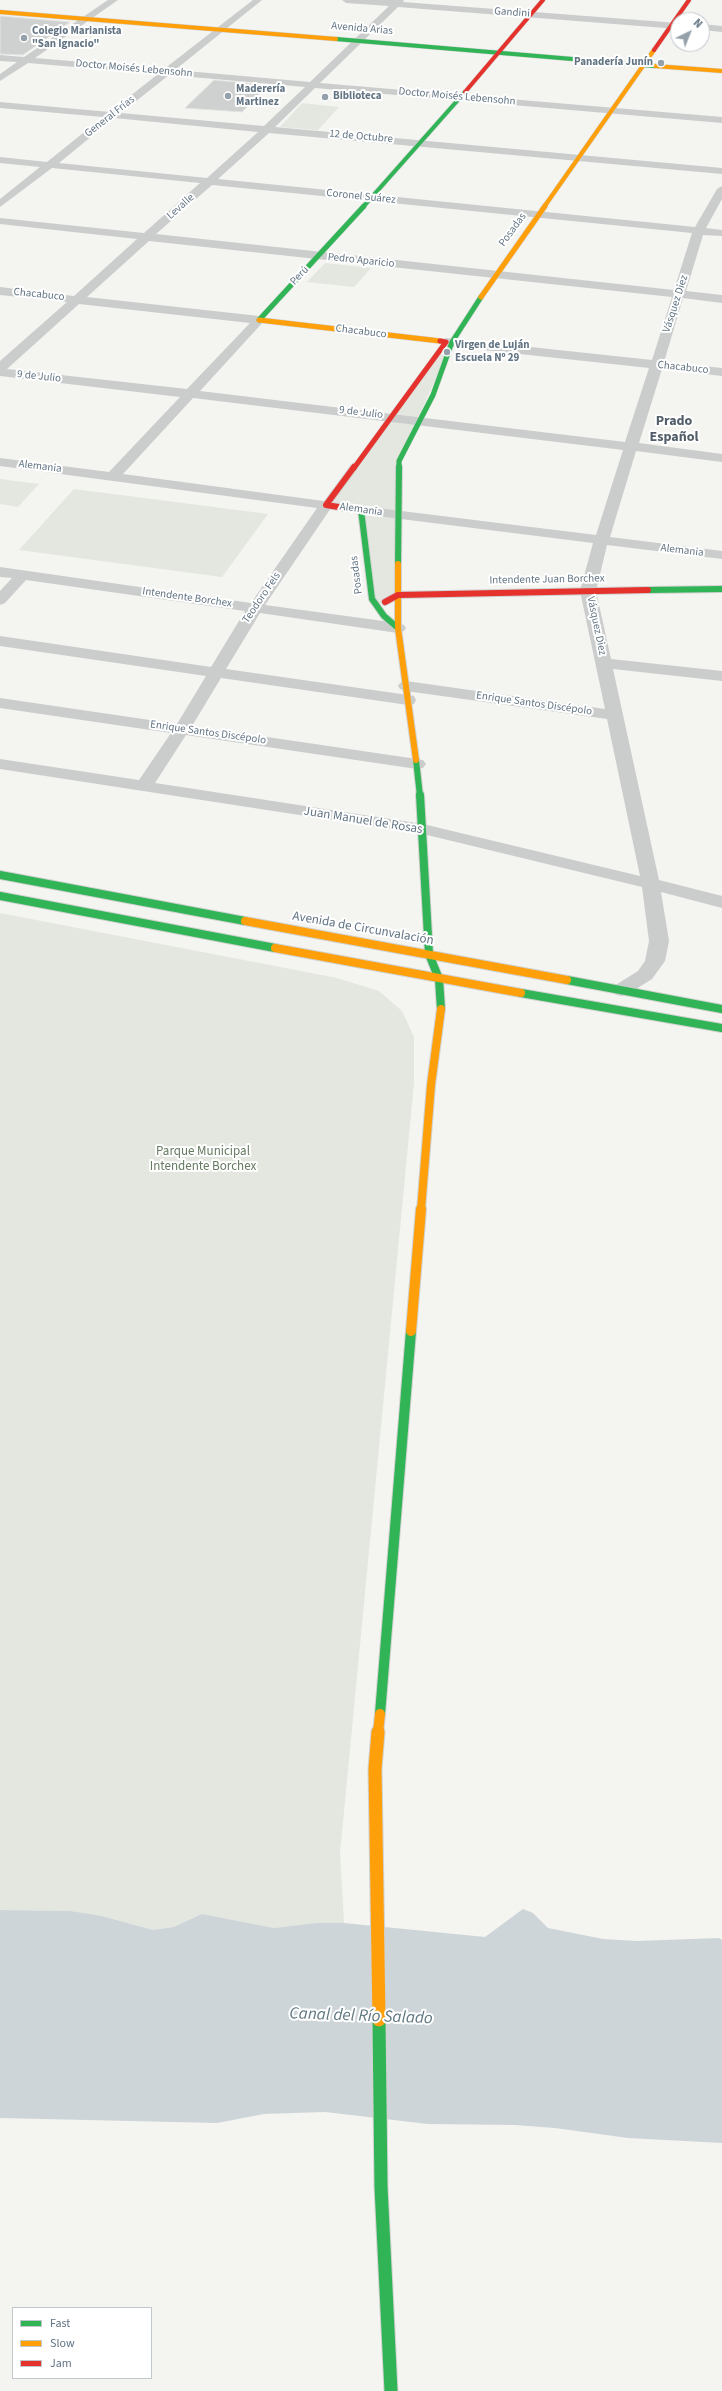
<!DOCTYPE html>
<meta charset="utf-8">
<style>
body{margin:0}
#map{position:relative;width:722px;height:2391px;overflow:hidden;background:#f4f4f1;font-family:"Source Sans 3",sans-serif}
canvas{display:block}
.legend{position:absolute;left:12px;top:2307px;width:140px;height:72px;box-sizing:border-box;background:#fff;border:1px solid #c0c7cd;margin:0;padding:5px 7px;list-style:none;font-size:12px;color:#627483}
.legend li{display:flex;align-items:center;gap:8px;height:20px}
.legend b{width:20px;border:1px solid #c0c7cd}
.north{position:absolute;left:670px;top:12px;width:40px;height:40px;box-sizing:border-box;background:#fff;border:1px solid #c0c7cd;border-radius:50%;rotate:43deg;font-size:11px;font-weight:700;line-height:16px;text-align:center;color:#627483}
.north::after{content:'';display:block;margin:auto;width:14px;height:18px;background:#95a1aa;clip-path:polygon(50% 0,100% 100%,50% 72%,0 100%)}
</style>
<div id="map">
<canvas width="722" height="2391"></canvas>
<ul class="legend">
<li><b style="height:5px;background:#30b455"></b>Fast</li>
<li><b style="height:5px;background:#ff9f0a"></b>Slow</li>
<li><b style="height:5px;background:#e5322d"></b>Jam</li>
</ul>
<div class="north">N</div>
</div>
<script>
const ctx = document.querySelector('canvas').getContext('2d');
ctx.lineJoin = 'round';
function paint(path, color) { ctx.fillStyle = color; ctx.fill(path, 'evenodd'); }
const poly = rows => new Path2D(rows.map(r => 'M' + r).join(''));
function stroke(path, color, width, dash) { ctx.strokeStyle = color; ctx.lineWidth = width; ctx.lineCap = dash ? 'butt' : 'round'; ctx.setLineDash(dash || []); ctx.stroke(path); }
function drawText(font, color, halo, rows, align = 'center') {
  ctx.font = font + ' "Source Sans 3",sans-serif'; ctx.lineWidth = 4; ctx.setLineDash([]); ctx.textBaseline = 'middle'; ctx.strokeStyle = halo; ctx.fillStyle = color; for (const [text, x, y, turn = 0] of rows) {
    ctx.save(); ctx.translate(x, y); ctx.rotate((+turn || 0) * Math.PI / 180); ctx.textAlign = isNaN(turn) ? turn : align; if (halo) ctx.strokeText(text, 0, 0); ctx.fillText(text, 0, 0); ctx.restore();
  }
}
const green = poly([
 [302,103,339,107,318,130,280,127],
 [325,263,371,268,354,287,307,282],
 [438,354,446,355,399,461,398,595,376,606,361,510,326,505],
 [0,479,39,484,18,507,0,504],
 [74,489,268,514,222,577,19,550],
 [0,913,337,978,379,991,402,1011,414,1037,414,1083,340,1853,344,1923,316,1923,274,1928,202,1914,172,1927,153,1930,102,1916,71,1911,0,1910]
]);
const water = poly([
 [523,1909,533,1913,548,1928,603,1939,637,1941,719,1938,722,1940,722,2143,628,2138,555,2128,515,2125,428,2124,325,2112,264,2114,217,2123,0,2118,0,1910,71,1911,102,1916,153,1930,173,1927,202,1914,274,1928,316,1923,344,1923,485,1937]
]);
const building = poly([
 [0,16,70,22,23,55,0,54,0,16],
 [214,80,268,85,242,112,185,108,214,80]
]);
const street = poly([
 [108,0,118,0,35,58,164,69,253,0,262,0,175,70,310,82,389,6,346,3,342,0,404,0,403,2,678,23,678,29,398,7,320,83,722,117,722,123,315,88,275,127,722,168,722,174,269,133,218,179,695,227,717,189,722,186,722,199,706,228,722,230,722,236,703,235,686,291,722,295,722,303,683,298,664,362,722,368,722,376,662,369,639,443,722,454,722,462,636,451,610,537,722,551,722,559,607,545,596,591,611,659,722,671,722,681,613,669,659,880,722,896,722,908,661,892,669,941,665,961,652,979,628,994,621,996,614,994,611,990,614,986,638,971,645,961,649,941,642,887,423,834,0,769,0,759,139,780,171,733,0,708,0,698,177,724,206,676,0,646,0,636,211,667,245,611,26,580,5,603,0,605,0,591,12,578,0,577,0,567,251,603,317,508,0,466,0,458,109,472,180,397,0,376,0,361,67,302,0,295,0,287,74,296,137,239,0,224,0,218,144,233,200,183,52,168,0,207,0,199,40,167,0,163,0,157,47,162,103,117,0,108,0,102,110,112,158,74,28,63,0,81,0,74,17,62,0,61,0,55,24,57,108,0],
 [169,75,305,87,264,126,121,113,169,75],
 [114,118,258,132,207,178,59,163,114,118],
 [212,185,692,233,674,290,156,234,212,185],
 [149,241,672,297,652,360,446,338,440,342,446,346,649,368,625,442,200,391,265,320,259,316,87,297,149,241],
 [79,304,250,323,187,389,7,369,79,304],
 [193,398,623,450,596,535,361,506,354,510,361,514,593,543,580,591,605,709,406,681,400,683,398,686,400,689,406,691,607,719,640,876,423,824,155,783,186,735,417,769,423,768,426,764,423,760,417,759,192,726,221,678,408,705,414,704,416,700,414,696,408,695,226,669,260,613,398,633,404,631,406,628,404,625,398,623,265,605,333,505,331,502,123,474,193,398],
 [702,24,722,26,722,32,702,30,702,24]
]);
const fastFar5 = poly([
 [336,39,655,66],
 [363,207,465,92]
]);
const fastFar4 = poly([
 [259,320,364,206],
 [399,468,399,461,433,395,452,342,481,297]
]);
const fastFar3 = poly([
 [345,508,361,510,372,599,384,616,398,628],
 [398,564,399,467],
 [648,590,722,589],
 [416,760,420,796]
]);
const fastFar2 = poly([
 [420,795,429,954,439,979,441,1009],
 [0,875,245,921],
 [0,896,275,948],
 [567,980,722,1009],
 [521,993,722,1028]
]);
const fastFar1 = poly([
 [380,1714,411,1331]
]);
const fast = poly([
 [379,2020,381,2187,391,2391]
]);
const slowFar5 = poly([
 [0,12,336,39],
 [655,66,722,71],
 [544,207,654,50]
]);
const slowFar4 = poly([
 [481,297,545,206],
 [259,320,440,341]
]);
const slowFar3 = poly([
 [398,564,398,628,416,760]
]);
const slowFar2 = poly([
 [245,921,567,980],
 [275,948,521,993],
 [421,1210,431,1085,441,1009]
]);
const slowFar1 = poly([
 [411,1331,421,1209],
 [378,1733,380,1714]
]);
const slow = poly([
 [378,1732,375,1769,379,2020]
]);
const jamFar2 = poly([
 [654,50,689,0],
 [465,92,543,0]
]);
const jamFar1 = poly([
 [354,468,446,342,440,341]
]);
const jam = poly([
 [345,508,326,505,354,467],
 [385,602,398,595,648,590]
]);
const markers = [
 [24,38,4,"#95a1aa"],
 [661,63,4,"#95a1aa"],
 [228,96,4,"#95a1aa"],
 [325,97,4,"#95a1aa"],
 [447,352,4,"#95a1aa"]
];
const farStreetnames = [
 ["Gandini",512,13,4],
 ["Avenida Arias",362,29,5],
 ["Doctor Moisés Lebensohn",134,69,5],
 ["Doctor Moisés Lebensohn",457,97,5],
 ["General Frías",110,117,-38],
 ["12 de Octubre",361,137,5],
 ["Coronel Suárez",361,197,6],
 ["Levalle",181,207,-42],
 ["Posadas",513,230,-54],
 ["Pedro Aparicio",361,261,6],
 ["Perú",300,276,-47],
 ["Chacabuco",39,295,6],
 ["Vásquez Diez",676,304,-72],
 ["Chacabuco",361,332,7],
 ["Chacabuco",683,368,6],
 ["9 de Julio",39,377,6],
 ["9 de Julio",361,413,7],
 ["Alemania",40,467,7],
 ["Alemania",361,510,8],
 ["Alemania",682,551,7],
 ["Posadas",357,575,-97],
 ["Intendente Juan Borchex",547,580,-1],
 ["Intendente Borchex",187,598,8],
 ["Teodoro Fels",262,598,-56],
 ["Vásquez Diez",596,626,78],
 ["Enrique Santos Discépolo",534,704,8],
 ["Enrique Santos Discépolo",208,733,8]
];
const farPoinames = [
 ["Colegio Marianista",32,32],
 ["\"San Ignacio\"",32,45],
 ["Panadería Junín",653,63,"right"],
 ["Maderería",236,90],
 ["Martinez",236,103],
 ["Biblioteca",333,97],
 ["Virgen de Luján",455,346],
 ["Escuela Nº 29",455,359]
];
const streetNames = [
 ["Juan Manuel de Rosas",363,821,9],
 ["Avenida de Circunvalación",363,929,10]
];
const parkNames = [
 ["Parque Municipal",203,1152],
 ["Intendente Borchex",203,1167]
];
const farDistrictnames = [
 ["Prado",674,422],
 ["Español",674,438]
];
const nearWaternames = [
 ["Canal del Río Salado",361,2017,2]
];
paint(green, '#e3e7df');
paint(water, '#ced5d8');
paint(building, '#cfd0d0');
stroke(building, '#e3e3e1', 1);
stroke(fastFar5, '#d0d2d1', 5);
stroke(fastFar4, '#d0d2d1', 6);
stroke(fastFar3, '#d0d2d1', 8);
stroke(fastFar2, '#d0d2d1', 10);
stroke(fastFar1, '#d0d2d1', 12);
stroke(fast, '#d0d2d1', 15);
stroke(slowFar5, '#d0d2d1', 5);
stroke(slowFar4, '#d0d2d1', 6);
stroke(slowFar3, '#d0d2d1', 8);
stroke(slowFar2, '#d0d2d1', 10);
stroke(slowFar1, '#d0d2d1', 12);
stroke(slow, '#d0d2d1', 15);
stroke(jamFar2, '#d0d2d1', 5);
stroke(jamFar1, '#d0d2d1', 6);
stroke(jam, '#d0d2d1', 8);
paint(street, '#cbcdcd');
stroke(fastFar5, '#30b455', 4);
stroke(fastFar4, '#30b455', 5);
stroke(fastFar3, '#30b455', 6);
stroke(fastFar2, '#30b455', 8);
stroke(fastFar1, '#30b455', 10);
stroke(fast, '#30b455', 13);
stroke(slowFar5, '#ff9f0a', 4);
stroke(slowFar4, '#ff9f0a', 5);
stroke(slowFar3, '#ff9f0a', 6);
stroke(slowFar2, '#ff9f0a', 8);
stroke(slowFar1, '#ff9f0a', 10);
stroke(slow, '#ff9f0a', 13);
stroke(jamFar2, '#e5322d', 4);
stroke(jamFar1, '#e5322d', 5);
stroke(jam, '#e5322d', 6);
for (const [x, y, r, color] of markers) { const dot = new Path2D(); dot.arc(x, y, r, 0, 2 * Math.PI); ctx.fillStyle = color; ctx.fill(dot); stroke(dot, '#fff', 1.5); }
drawText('11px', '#627483', '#fff', farStreetnames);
drawText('bold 11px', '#627483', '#fff', farPoinames, 'left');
drawText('13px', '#627483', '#fff', streetNames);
drawText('13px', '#667a61', '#fff', parkNames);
drawText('bold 14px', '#515d68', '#fff', farDistrictnames);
drawText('italic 17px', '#5e7780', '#fff', nearWaternames);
</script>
